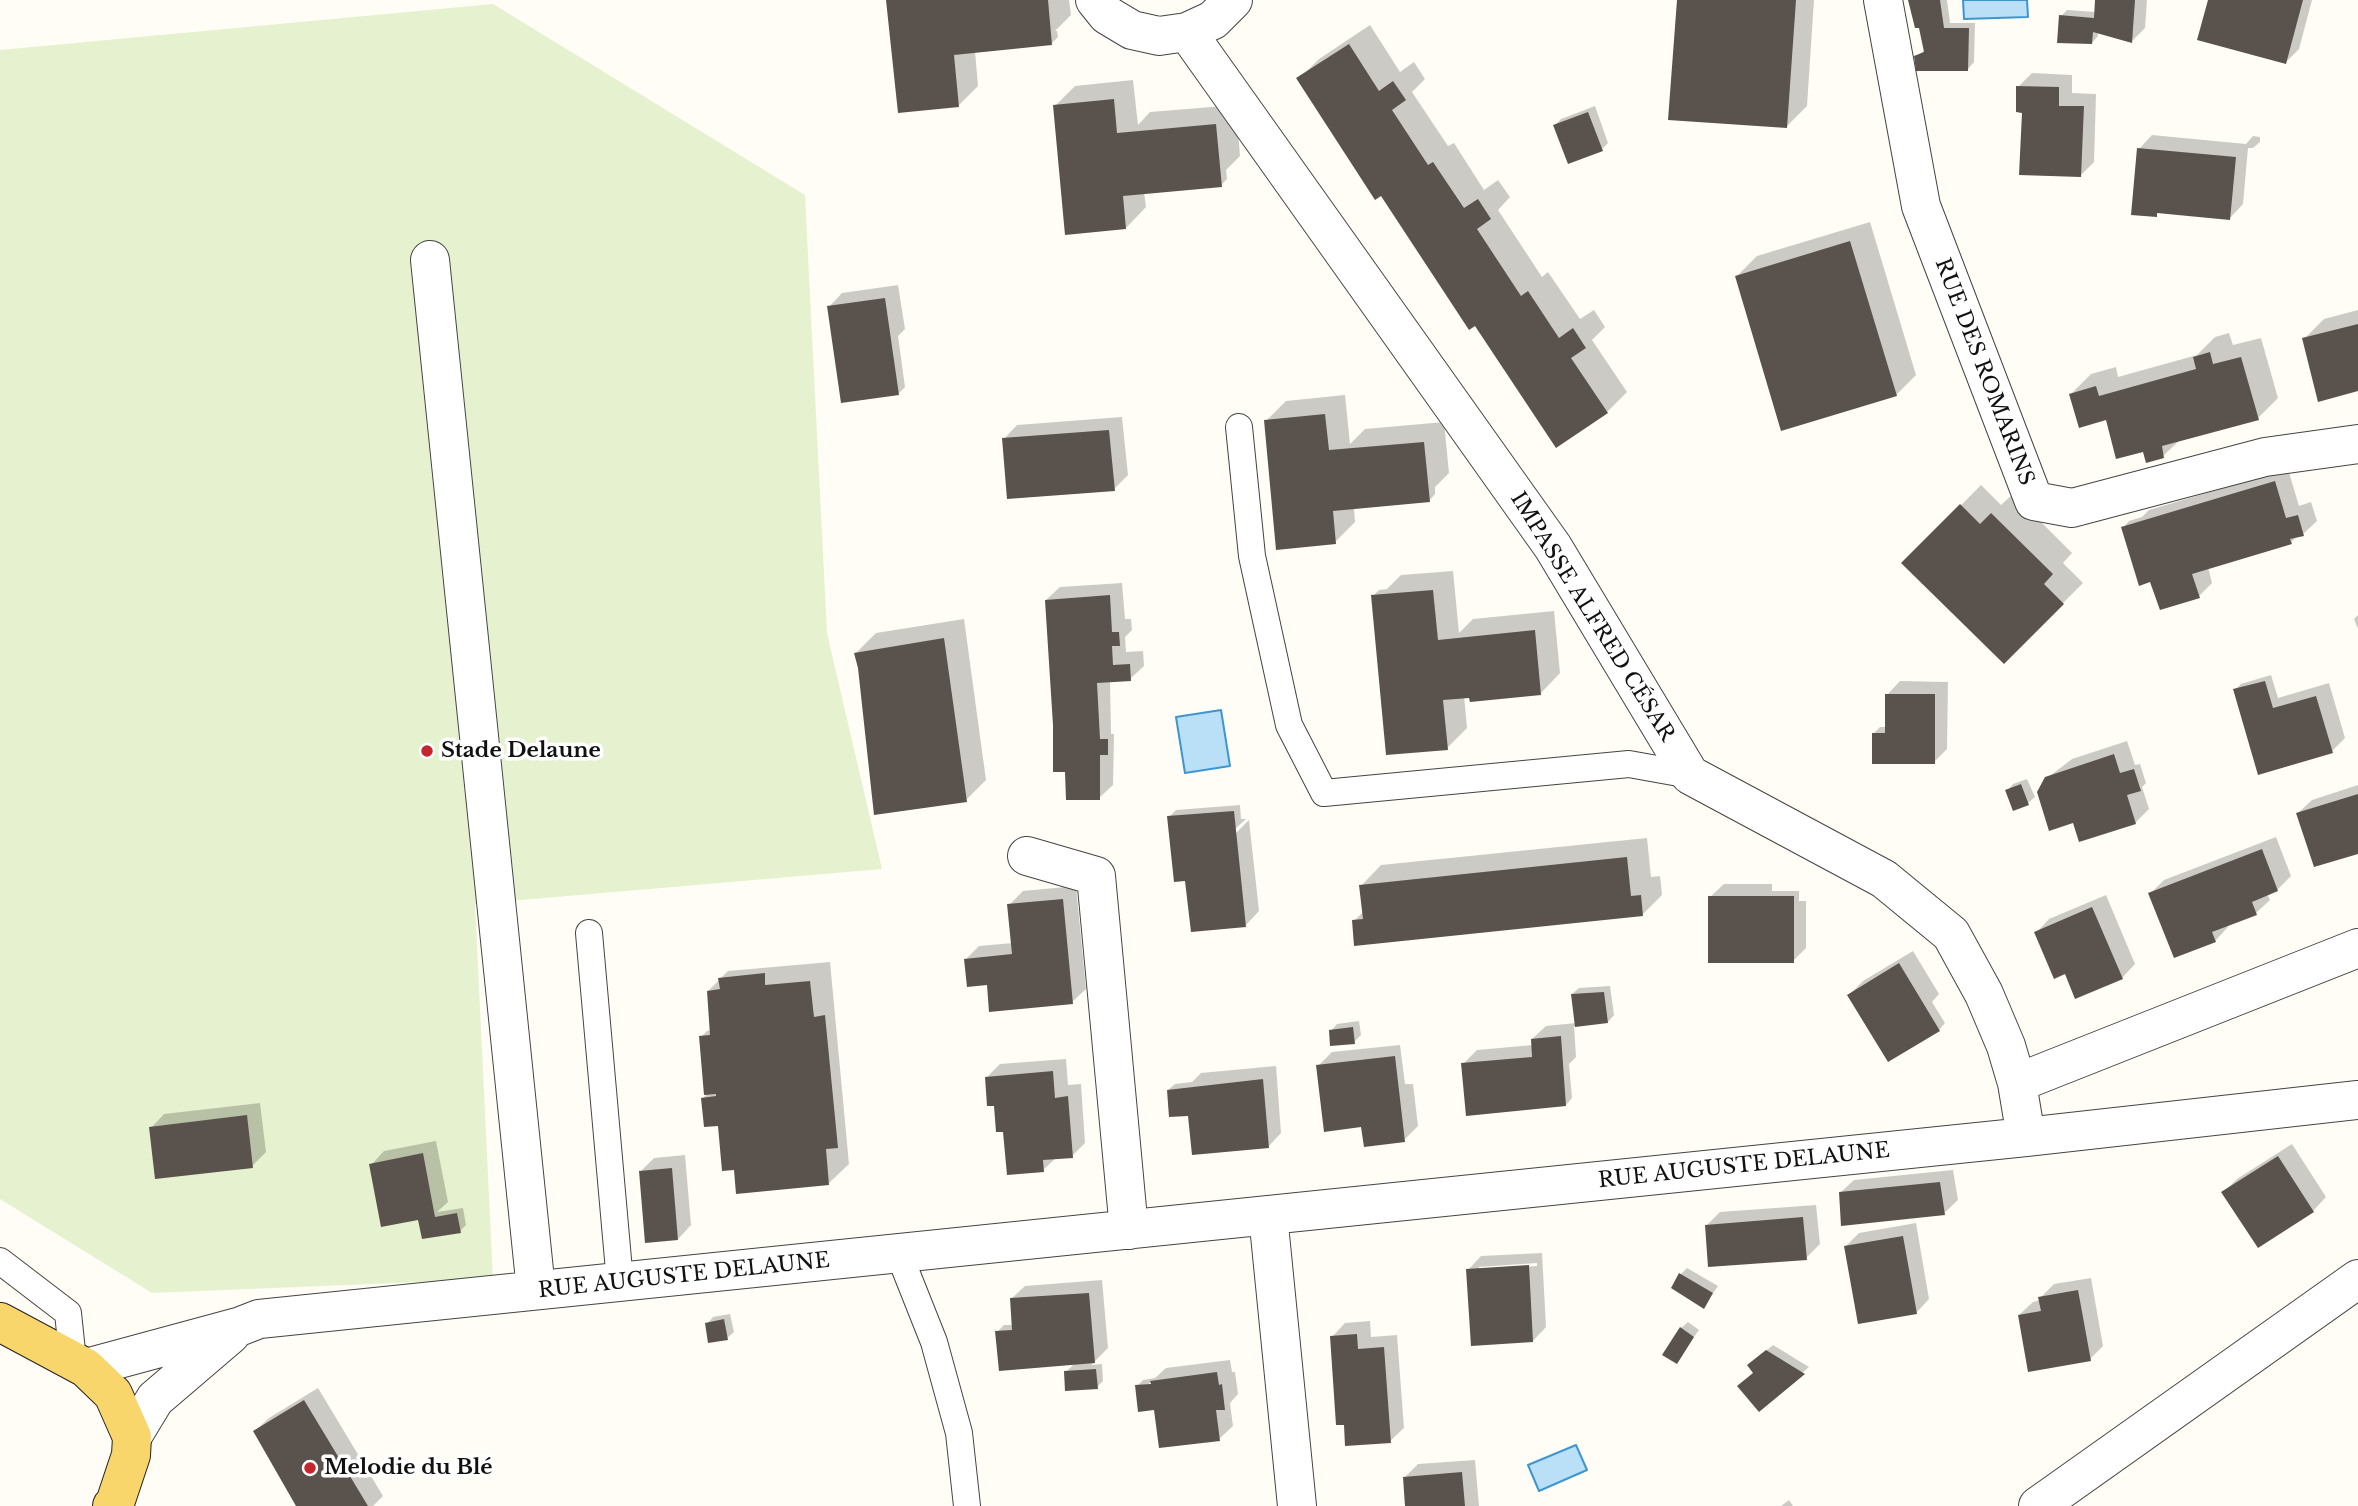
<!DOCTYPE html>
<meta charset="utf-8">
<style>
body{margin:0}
canvas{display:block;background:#fffdf5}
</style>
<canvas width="2358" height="1506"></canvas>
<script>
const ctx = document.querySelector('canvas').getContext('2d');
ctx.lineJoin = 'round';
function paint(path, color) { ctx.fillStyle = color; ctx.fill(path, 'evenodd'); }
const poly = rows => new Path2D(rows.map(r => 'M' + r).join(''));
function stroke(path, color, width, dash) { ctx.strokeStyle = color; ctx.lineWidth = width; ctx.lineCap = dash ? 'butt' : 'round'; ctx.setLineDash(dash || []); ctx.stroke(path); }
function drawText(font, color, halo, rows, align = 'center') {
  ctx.font = font + ' "Libre Baskerville",serif'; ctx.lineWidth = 7; ctx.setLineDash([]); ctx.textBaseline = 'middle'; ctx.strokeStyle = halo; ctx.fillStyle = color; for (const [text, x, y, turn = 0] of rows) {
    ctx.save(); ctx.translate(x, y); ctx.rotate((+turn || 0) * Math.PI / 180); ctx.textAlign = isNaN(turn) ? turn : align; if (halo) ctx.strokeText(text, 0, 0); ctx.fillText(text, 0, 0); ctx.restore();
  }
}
const pitch = poly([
 [493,4,805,195,827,633,882,869,475,904,493,1279,152,1293,0,1199,0,50]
]);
const water = poly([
 [1963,0,2027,0,2028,17,1964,19,1963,0],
 [1221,710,1230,766,1185,773,1176,717,1221,710],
 [1576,1445,1587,1470,1539,1491,1528,1465,1576,1445]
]);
const shadow = poly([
 [888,0,1069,0,1071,15,1055,31,1057,31,1058,37,1052,43,975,51,978,86,958,106],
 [1678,0,1814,0,1807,106,1787,126],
 [1910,0,1947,0,1950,23,1975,23,1974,62,1968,69,1916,57,1926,49,1921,26],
 [2097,0,2147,0,2145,28,2132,41,2098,32,2098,36,2092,43,2061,16,2067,10,2096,12],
 [2210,0,2312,0,2299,49,2286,62],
 [1370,25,1400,72,1414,62,1425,79,1412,92,1448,146,1454,143,1484,190,1498,180,1510,197,1498,210,1542,277,1548,272,1580,319,1594,310,1605,327,1592,340,1627,392,1607,412,1475,324,1299,79,1319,59],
 [2032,73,2072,75,2072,93,2096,94,2094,162,2080,176,2023,111,2018,87],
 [1133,80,1138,125,1150,112,1236,105,1240,156,1226,170,1227,179,1221,185,1144,192,1146,207,1126,228,1055,106,1075,86],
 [1595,106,1608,143,1602,149,1555,125,1561,119],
 [2152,135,2246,144,2253,136,2260,137,2260,142,2253,148,2248,148,2243,204,2230,218,2160,211,2156,215,2139,149],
 [1870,222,1916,375,1896,395,1737,276,1757,256],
 [898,285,905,329,898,336,905,387,899,393,829,307,842,293],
 [2358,310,2358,390,2304,339,2324,319],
 [2229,333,2233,345,2261,338,2278,398,2258,418,2180,440,2163,456,2144,449,2107,418,2071,394,2091,374,2116,367,2118,377,2197,355,2215,337],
 [1345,395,1350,444,1365,429,1444,422,1449,473,1435,487,1435,494,1429,501,1354,507,1355,522,1335,542,1266,421,1286,401],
 [1122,417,1128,475,1114,489,1004,439,1017,425],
 [2288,469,2299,506,2311,502,2317,521,2303,534,2298,536,2291,542,2208,567,2212,583,2199,596,2151,579,2123,528,2129,521,2142,517,2149,510],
 [1981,485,2001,505,2013,494,2072,553,2063,563,2083,583,2004,662,1904,563],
 [1453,571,1459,633,1473,619,1554,611,1560,673,1540,694,1464,696,1467,728,1447,748,1373,596,1379,590,1387,589,1401,575],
 [1122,583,1125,619,1131,619,1132,630,1125,637,1126,652,1143,651,1144,666,1130,679,1110,681,1111,734,1114,734,1113,785,1099,798,1067,770,1054,725,1046,600,1060,587],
 [2358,615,2358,629,2354,619],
 [964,619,986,780,966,800,856,653,876,633],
 [2271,675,2278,698,2329,683,2345,738,2332,751,2235,690,2241,684],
 [1900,681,1948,682,1947,749,1934,762,1874,733,1880,727,1886,727,1887,695],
 [2127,741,2135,765,2140,764,2146,783,2142,787,2149,809,2135,823,2074,821,2047,778,2072,759],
 [2027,779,2035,797,2028,803,2007,791,2013,784],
 [2358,785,2358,852,2298,813,2312,800],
 [1240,805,1241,819,1246,819,1234,830,1234,835,1249,820,1259,911,1246,925,1187,879,1169,817,1176,810],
 [2276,837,2291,876,2277,890,2267,894,2270,900,2256,913,2227,924,2228,927,2215,941,2150,894,2164,880],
 [1647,838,1651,877,1660,876,1662,895,1642,915,1354,921,1364,911,1361,886,1381,865],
 [1724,884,1772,884,1772,891,1799,891,1799,901,1806,901,1806,948,1793,961,1710,897],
 [1076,886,1086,989,1072,1002,988,984,966,959,979,946,1013,943,1009,905,1023,891],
 [2106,895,2135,964,2122,978,2066,972,2036,933,2049,919],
 [1913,951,1939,994,1932,1002,1945,1023,1939,1030,1849,995,1863,981],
 [830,962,849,1164,828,1184,735,1166,720,1127,702,1099,706,1095,701,1037,707,1031,712,1030,708,991,728,971],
 [1610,986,1614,1015,1608,1022,1574,1026,1576,1057,1569,1064,1572,1098,1566,1105,1463,1064,1477,1050,1533,1045,1532,1039,1546,1026,1576,1023,1572,994,1579,988],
 [1359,1021,1361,1035,1354,1042,1331,1031,1337,1024],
 [1400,1045,1405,1084,1413,1084,1418,1126,1404,1140,1362,1125,1318,1066,1332,1052],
 [1066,1059,1068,1085,1081,1084,1085,1143,1072,1156,1056,1158,1043,1170,1005,1130,986,1078,1000,1064],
 [1276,1066,1281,1133,1268,1147,1168,1090,1175,1084,1192,1082,1201,1073],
 [260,1103,266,1152,252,1166,151,1128,164,1114],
 [436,1141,448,1202,437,1212,463,1208,466,1225,460,1231,420,1221,371,1165,384,1151],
 [2292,1144,2326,1197,2313,1211,2224,1192,2237,1179],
 [685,1155,691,1225,678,1239,640,1172,654,1158],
 [1953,1170,1958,1200,1944,1213,1840,1193,1854,1180],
 [1816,1205,1820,1244,1806,1258,1707,1225,1720,1212],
 [1916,1223,1929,1299,1916,1313,1846,1246,1859,1233],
 [1542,1253,1546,1327,1533,1341,1468,1270,1481,1256],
 [1537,1263,1537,1266,1479,1270,1479,1267],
 [1687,1268,1718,1286,1704,1306,1681,1274],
 [2091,1278,2103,1346,2090,1359,2019,1315,2033,1302,2041,1300,2040,1298,2054,1284],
 [1102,1280,1108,1348,1091,1365,1102,1364,1103,1381,1097,1387,1066,1372,1075,1363,997,1332,1004,1325,1013,1325,1011,1299,1025,1286],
 [730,1314,734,1332,727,1338,707,1324,713,1317],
 [1370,1321,1371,1337,1397,1335,1404,1428,1390,1441,1345,1423,1332,1337,1345,1323],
 [1688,1322,1699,1330,1676,1362,1681,1328],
 [1773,1345,1809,1367,1759,1410,1756,1359],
 [1230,1360,1232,1372,1235,1372,1238,1394,1230,1403,1233,1426,1219,1439,1152,1382,1149,1383,1152,1408,1137,1386,1143,1380,1155,1378,1166,1368],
 [318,1388,383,1496,373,1506,298,1506,255,1431,269,1418],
 [1475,1460,1479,1506,1407,1506,1404,1478,1418,1464],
 [1789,1500,1793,1506,1781,1506]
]);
const building = poly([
 [886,0,1048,0,1052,45,954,55,959,107,898,113],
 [1677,0,1796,0,1787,128,1668,120],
 [1908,0,1940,0,1944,28,1969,28,1968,71,1916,71,1914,56,1924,52,1919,28,1915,28],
 [2095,0,2135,0,2132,43,2093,32,2092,44,2057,43,2059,15,2094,18],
 [2208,0,2303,0,2286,64,2197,40],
 [1349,44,1379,91,1393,81,1406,100,1392,110,1428,165,1433,162,1464,208,1478,199,1491,219,1477,229,1521,296,1528,291,1559,338,1573,328,1586,348,1571,358,1608,413,1556,448,1475,326,1469,330,1381,196,1375,200,1296,78],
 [2016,86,2059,87,2059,106,2084,106,2081,177,2019,175,2022,113,2016,112],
 [1114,99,1117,133,1216,124,1222,187,1123,196,1126,229,1065,235,1053,105],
 [1588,112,1603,151,1568,164,1553,125],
 [2137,148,2236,157,2230,220,2157,213,2157,217,2131,215],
 [1850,241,1897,396,1781,431,1735,276],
 [885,298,899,395,841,403,827,306],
 [2358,324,2358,391,2318,402,2302,338],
 [2210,352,2213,364,2241,357,2259,420,2162,446,2164,458,2146,463,2143,452,2116,459,2106,420,2079,428,2069,394,2096,386,2099,396,2196,369,2193,357],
 [1325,414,1329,450,1424,442,1430,502,1333,511,1336,544,1276,550,1264,420],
 [1109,430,1115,491,1007,499,1002,438],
 [2275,481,2286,518,2298,515,2304,536,2290,539,2292,544,2192,574,2200,598,2160,610,2150,582,2139,586,2121,527],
 [1960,504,1980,524,1991,513,2053,574,2044,584,2064,604,2004,664,1901,563],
 [1433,590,1438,640,1535,630,1541,695,1470,702,1469,698,1443,700,1448,750,1386,755,1371,595],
 [1110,595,1112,632,1119,632,1120,646,1112,646,1113,665,1130,664,1131,681,1097,683,1100,739,1108,739,1108,755,1100,755,1100,800,1066,800,1065,772,1053,772,1053,725,1045,600],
 [944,638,967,802,874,815,858,668,854,653],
 [2265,681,2273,708,2316,696,2333,753,2258,775,2233,689],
 [1885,694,1935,694,1935,764,1872,764,1872,733,1885,733],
 [2114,754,2120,773,2134,769,2141,791,2127,795,2136,824,2079,842,2073,823,2049,831,2037,792,2045,777],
 [2021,784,2029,805,2013,811,2005,790],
 [2358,794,2358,854,2314,867,2296,813],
 [1234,811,1246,927,1191,932,1185,881,1174,882,1167,816],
 [2262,849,2278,891,2252,902,2257,915,2212,932,2216,942,2174,958,2148,893],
 [1627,857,1631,896,1641,895,1643,916,1354,946,1352,920,1363,919,1359,885],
 [1708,896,1794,896,1794,963,1708,963],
 [1063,899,1073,1004,989,1012,987,985,967,987,964,959,1012,954,1007,904],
 [2092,907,2123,979,2075,999,2065,974,2054,979,2034,932],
 [1899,963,1940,1031,1888,1062,1847,995],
 [765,973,765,985,810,981,814,1017,825,1015,838,1148,826,1149,829,1185,736,1194,734,1170,722,1171,718,1126,704,1127,701,1098,716,1096,716,1094,704,1095,699,1036,710,1035,707,991,720,989,718,978],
 [1604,992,1608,1023,1575,1027,1571,994],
 [1353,1027,1355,1044,1330,1046,1329,1030],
 [1561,1036,1566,1106,1466,1116,1461,1063,1532,1057,1531,1039],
 [1395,1056,1405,1142,1364,1147,1361,1127,1324,1132,1316,1065],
 [1053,1071,1055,1098,1068,1096,1073,1158,1043,1160,1044,1172,1007,1175,1003,1132,996,1132,994,1106,987,1106,985,1077],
 [1263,1079,1269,1148,1192,1155,1188,1116,1169,1117,1167,1090],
 [247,1115,253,1168,155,1179,149,1127],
 [423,1153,435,1217,457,1213,461,1233,422,1239,418,1220,381,1227,369,1164],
 [2278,1156,2314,1212,2258,1248,2221,1192],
 [672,1168,678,1240,645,1243,639,1171],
 [1940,1182,1945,1215,1841,1226,1839,1192],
 [1803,1217,1807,1260,1708,1267,1705,1225],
 [1903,1236,1917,1314,1858,1324,1844,1246],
 [1529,1265,1533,1342,1471,1346,1466,1269],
 [1679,1273,1713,1293,1704,1309,1671,1288],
 [2078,1290,2091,1361,2028,1372,2018,1315,2041,1311,2038,1297],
 [1089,1293,1095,1363,999,1371,995,1331,1012,1330,1010,1298],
 [724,1319,728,1340,708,1343,705,1323],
 [1680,1327,1694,1337,1677,1364,1662,1355],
 [1357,1334,1358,1349,1384,1347,1391,1443,1345,1446,1344,1425,1336,1425,1330,1336],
 [1766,1350,1805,1374,1759,1412,1737,1386,1753,1373,1747,1365],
 [1096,1369,1098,1389,1065,1391,1064,1371],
 [1217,1372,1219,1385,1222,1384,1225,1410,1216,1410,1220,1441,1159,1448,1154,1410,1138,1412,1135,1385,1151,1384,1150,1381],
 [304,1400,368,1506,296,1506,253,1431],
 [1462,1472,1465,1506,1405,1506,1403,1477]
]);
const lane = poly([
 [1239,427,1252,556,1289,725,1324,793,1629,764,1690,775],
 [589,933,620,1282],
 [899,1254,934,1342,959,1433,967,1506],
 [0,1261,68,1313,73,1361]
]);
const street = poly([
 [1095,0,1107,15,1132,30,1159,36,1187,32,1213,20,1233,0],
 [1883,0,1921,206,2034,501,2072,508,2265,457,2358,444],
 [1187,32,1553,547,1690,775,1884,879,1951,934,1984,994,2006,1046,2017,1083,2026,1137],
 [430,260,536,1290],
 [1027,856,1096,876,1129,1230],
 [2017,1083,2358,948],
 [1268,1215,1297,1506],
 [86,1368,241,1326,259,1319,2026,1137,2358,1100],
 [132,1437,155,1399,231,1334],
 [2038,1506,2358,1279]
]);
const primary = poly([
 [0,1322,86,1368,113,1394,132,1437,131,1455,115,1503,112,1506]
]);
const markers = [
 [427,751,7,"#c4262e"],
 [310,1468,7,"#c4262e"]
];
const streetNames = [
 ["RUE DES ROMARINS",1984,372,69],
 ["IMPASSE ALFRED CÉSAR",1592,617,58],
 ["RUE AUGUSTE DELAUNE",1744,1166,-6],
 ["RUE AUGUSTE DELAUNE",684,1276,-6]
];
const poiNames = [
 ["Stade Delaune",441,751],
 ["Melodie du Blé",324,1468]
];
paint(pitch, '#e6f2cf');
paint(water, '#b9e0f7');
stroke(water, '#3f96cf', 2);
paint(shadow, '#0003');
paint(building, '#5a524d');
stroke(lane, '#444', 28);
stroke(street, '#444', 40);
stroke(primary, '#222', 40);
stroke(lane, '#fff', 26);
stroke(street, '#fff', 38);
stroke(primary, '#f9d66b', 38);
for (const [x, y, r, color] of markers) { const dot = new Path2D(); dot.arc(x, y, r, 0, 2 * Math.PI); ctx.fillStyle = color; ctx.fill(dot); stroke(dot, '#fff', 2.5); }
drawText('21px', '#111', '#fff', streetNames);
drawText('bold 21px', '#111', '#fff', poiNames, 'left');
</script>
